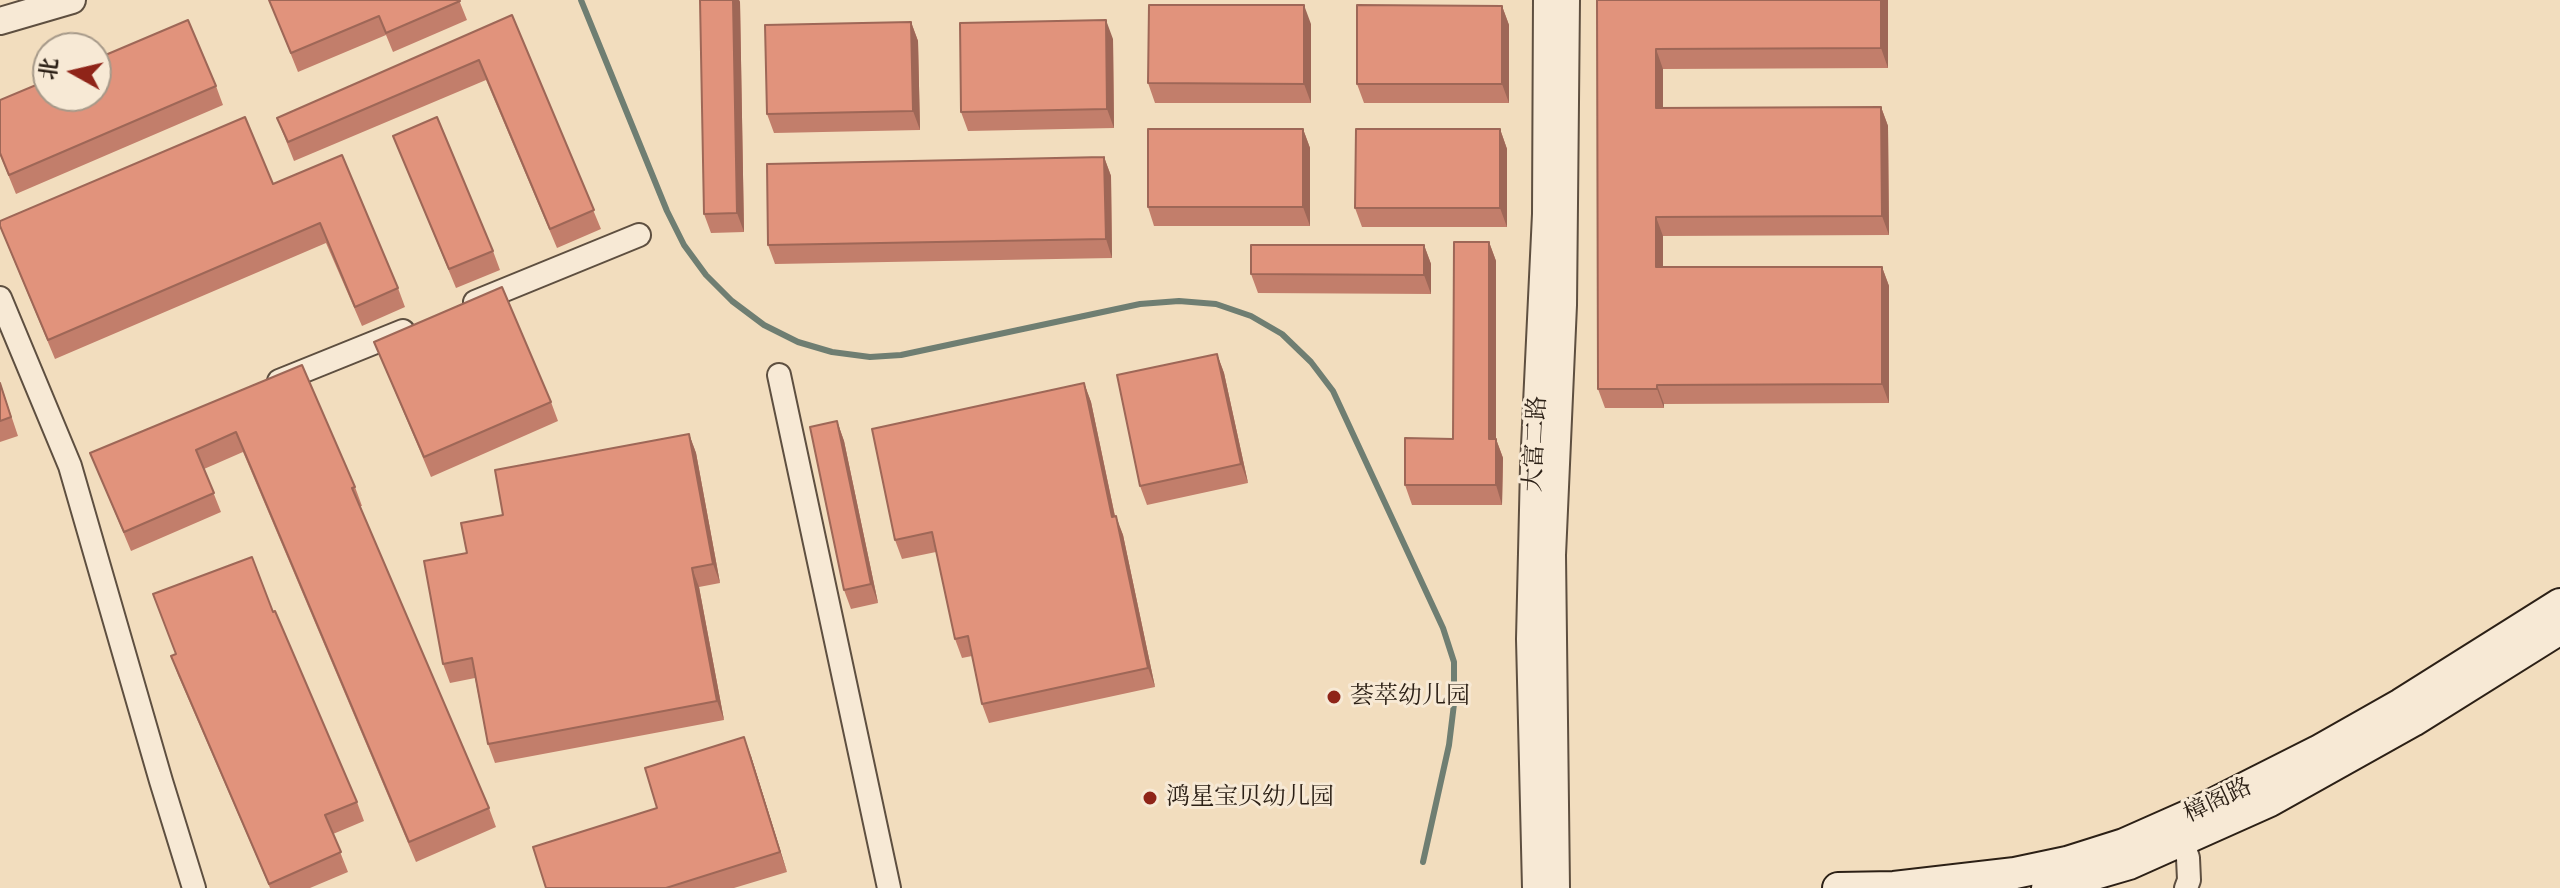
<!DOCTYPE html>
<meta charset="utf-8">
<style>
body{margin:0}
#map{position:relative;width:2560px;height:888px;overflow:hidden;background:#f2ddbe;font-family:"Old Standard TT","Noto Serif SC",serif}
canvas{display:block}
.north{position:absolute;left:32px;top:32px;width:80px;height:80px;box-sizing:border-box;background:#f7e9d5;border:2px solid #a69989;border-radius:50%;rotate:278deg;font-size:22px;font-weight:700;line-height:32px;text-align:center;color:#2c2016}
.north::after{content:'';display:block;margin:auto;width:28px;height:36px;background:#8f2418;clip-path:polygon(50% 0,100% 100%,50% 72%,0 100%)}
</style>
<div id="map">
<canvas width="2560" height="888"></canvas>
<div class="north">北</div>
</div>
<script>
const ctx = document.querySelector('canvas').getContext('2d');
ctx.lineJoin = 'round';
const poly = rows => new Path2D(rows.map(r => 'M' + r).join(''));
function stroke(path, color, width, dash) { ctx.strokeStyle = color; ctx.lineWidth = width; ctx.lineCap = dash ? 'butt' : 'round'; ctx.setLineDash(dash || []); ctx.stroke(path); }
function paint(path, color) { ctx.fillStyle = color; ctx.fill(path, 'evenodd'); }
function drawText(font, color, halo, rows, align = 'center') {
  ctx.font = font + ' "Old Standard TT","Noto Serif SC",serif'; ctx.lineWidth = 6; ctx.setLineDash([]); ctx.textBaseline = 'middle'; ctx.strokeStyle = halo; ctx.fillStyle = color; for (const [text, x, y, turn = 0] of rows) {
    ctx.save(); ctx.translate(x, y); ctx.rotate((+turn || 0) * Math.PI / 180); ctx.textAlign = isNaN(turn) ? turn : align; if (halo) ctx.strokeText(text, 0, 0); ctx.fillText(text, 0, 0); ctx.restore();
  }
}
const stream = poly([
 [581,0,667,211,684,245,706,275,732,301,764,325,798,342,832,352,870,357,901,355,1140,304,1179,301,1216,304,1251,316,1282,334,1311,362,1333,391,1443,628,1454,662,1454,704,1449,745,1423,862]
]);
const minor = poly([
 [0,298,70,466,161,781,194,888],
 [475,302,639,235],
 [779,375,889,888],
 [279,381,403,331],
 [2178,827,2188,858,2189,880,2186,888]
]);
const tertiary = poly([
 [0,21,72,0],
 [1536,888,1530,639,1534,467,1546,214,1547,0],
 [1556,888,1552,555,1563,305,1566,0]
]);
const secondary = poly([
 [1838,888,1894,887,2015,873,2067,862,2124,844,2203,809,2318,751,2401,704,2560,604],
 [2047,888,2129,864,2270,801,2413,721,2560,629]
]);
const wall = poly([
 [269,0,459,0,467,20,393,52,386,35,298,72],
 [700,0,739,0,740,2,744,232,711,233,704,214],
 [1597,0,1888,0,1888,68,1663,69,1662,86,1663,108,1881,107,1888,126,1889,235,1663,236,1663,267,1882,267,1889,286,1889,403,1664,404,1664,408,1605,408,1598,389],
 [1502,6,1509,25,1509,103,1364,103,1357,84],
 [512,15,601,229,557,248,486,80,294,161,277,118],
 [911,22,918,41,920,130,774,133,767,114],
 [1311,24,1311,103,1155,103,1148,83],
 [1113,39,1114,128,968,131,961,112],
 [216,86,223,105,16,194,0,155,0,100],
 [1303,129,1310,148,1310,226,1154,226,1148,207],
 [1500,129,1507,149,1507,227,1362,227,1355,208],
 [393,136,493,251,500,270,456,288],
 [1104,157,1111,176,1112,258,775,264,768,245],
 [273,184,398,288,405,307,362,326,326,243,55,359,0,227],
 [1489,242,1496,261,1496,439,1503,458,1502,505,1412,505,1405,485,1453,439],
 [1424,245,1431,264,1431,294,1258,293,1251,274],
 [374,342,551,402,558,421,431,477],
 [1217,354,1224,373,1248,483,1147,505,1140,486],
 [302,365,355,487,362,506,360,506,489,808,496,827,416,862,243,452,204,469,221,512,131,551,90,453],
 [0,382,18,436,0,442],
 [1084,383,1091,402,1115,516,1123,535,1155,687,989,723,982,704,972,656,962,658,955,639,936,552,902,559,895,540],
 [837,421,844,441,878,603,851,609,844,590],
 [689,434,696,453,720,583,699,587,724,720,495,763,488,744,475,678,450,683,443,664,467,553,503,515],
 [273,612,357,802,364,821,333,834,348,872,310,888,270,888,178,675,171,656],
 [751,756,787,872,734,888,546,888,657,808]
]);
const shadedWall = poly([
 [733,0,739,0,740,2,744,232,737,213],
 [1881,0,1888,0,1888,68,1881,48],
 [1304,5,1311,24,1311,103,1304,84],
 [1502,6,1509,25,1509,103,1502,84],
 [1106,20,1113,39,1114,128,1107,109],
 [911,22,918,41,920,130,913,111],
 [1656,49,1663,69,1663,127,1656,108],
 [1881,107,1888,126,1889,235,1882,216],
 [1303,129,1310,148,1310,226,1303,207],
 [1500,129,1507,149,1507,227,1500,208],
 [1104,157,1111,176,1112,258,1106,239],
 [1656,217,1663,236,1663,286,1656,267],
 [1489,242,1496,261,1496,439,1503,458,1502,505,1496,485,1489,439],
 [1424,245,1431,264,1431,294,1424,275],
 [1882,267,1889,286,1889,403,1882,384],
 [1217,354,1224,373,1248,483,1241,464],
 [1084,383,1091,402,1119,536,1112,517],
 [1657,385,1664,404,1664,408,1657,389],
 [837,421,844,441,878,603,871,584],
 [689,434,696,453,720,583,713,564],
 [1116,516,1123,535,1155,687,1148,668],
 [692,568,699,587,724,720,717,701],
 [744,737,751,756,787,872,780,852]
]);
const building = poly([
 [269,0,459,0,460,1,386,33,379,16,291,53,269,0],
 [700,0,733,0,737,213,704,214,700,0],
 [1597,0,1881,0,1881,48,1656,49,1656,108,1881,107,1882,216,1656,217,1656,267,1882,267,1882,384,1657,385,1657,389,1598,389,1597,0],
 [1149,5,1304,5,1304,84,1148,83,1149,5],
 [1357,5,1502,6,1502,84,1357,84,1357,5],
 [512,15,594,210,550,229,479,60,288,142,277,118,512,15],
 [188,20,216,86,9,175,0,153,0,100,48,80,48,96,96,96,96,59,188,20],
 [1106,20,1107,109,961,112,960,23,1106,20],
 [911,22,913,111,767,114,765,25,911,22],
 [245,117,273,184,342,155,398,288,355,307,320,223,48,340,0,226,0,221,245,117],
 [437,117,493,251,449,269,393,136,437,117],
 [1148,129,1303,129,1303,207,1148,207,1148,129],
 [1356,129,1500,129,1500,208,1355,208,1356,129],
 [1104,157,1106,239,768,245,767,164,1104,157],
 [1454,242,1489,242,1489,439,1496,439,1496,485,1405,485,1405,438,1453,439,1454,242],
 [1251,245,1424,245,1424,275,1251,274,1251,245],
 [502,287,551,402,424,457,374,342,502,287],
 [1217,354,1241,464,1140,486,1117,375,1217,354],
 [302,365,355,487,352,488,489,808,409,842,236,432,196,450,214,493,124,532,90,453,302,365],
 [0,383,11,417,0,421,0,383],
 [1084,383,1112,517,1116,516,1148,668,982,704,968,636,955,639,932,532,895,540,872,429,1084,383],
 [837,421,871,584,844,590,810,427,837,421],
 [689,434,713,564,692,568,717,701,488,744,472,658,443,664,424,561,467,553,461,523,503,515,495,470,689,434],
 [252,557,273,612,275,611,357,802,325,815,341,852,269,884,171,656,176,654,153,594,252,557],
 [744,737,780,852,666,888,546,888,533,847,657,808,645,768,744,737]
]);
const markers = [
 [1334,697,8,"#8f2418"],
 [1150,798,8,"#8f2418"]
];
const streetNames = [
 ["大富二路",1536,444,-87],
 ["樟阁路",2218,801,-25]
];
const poiNames = [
 ["荟萃幼儿园",1350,697],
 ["鸿星宝贝幼儿园",1166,798]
];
stroke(stream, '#6f7e72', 6);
stroke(minor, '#5e4f40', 26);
stroke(tertiary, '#5e4f40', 30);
stroke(secondary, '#2c2016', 34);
stroke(minor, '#f7e9d5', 22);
stroke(tertiary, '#f7e9d5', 26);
stroke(secondary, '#f7e9d5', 30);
paint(wall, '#c27e6b');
paint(shadedWall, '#9e6757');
paint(building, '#e1937c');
stroke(building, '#9e6757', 2);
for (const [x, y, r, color] of markers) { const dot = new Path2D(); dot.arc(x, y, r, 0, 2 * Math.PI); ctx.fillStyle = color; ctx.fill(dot); stroke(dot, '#f7e9d5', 3); }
drawText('24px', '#2c2016', '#f7e9d5', streetNames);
drawText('24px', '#2c2016', '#f7e9d5', poiNames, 'left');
</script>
